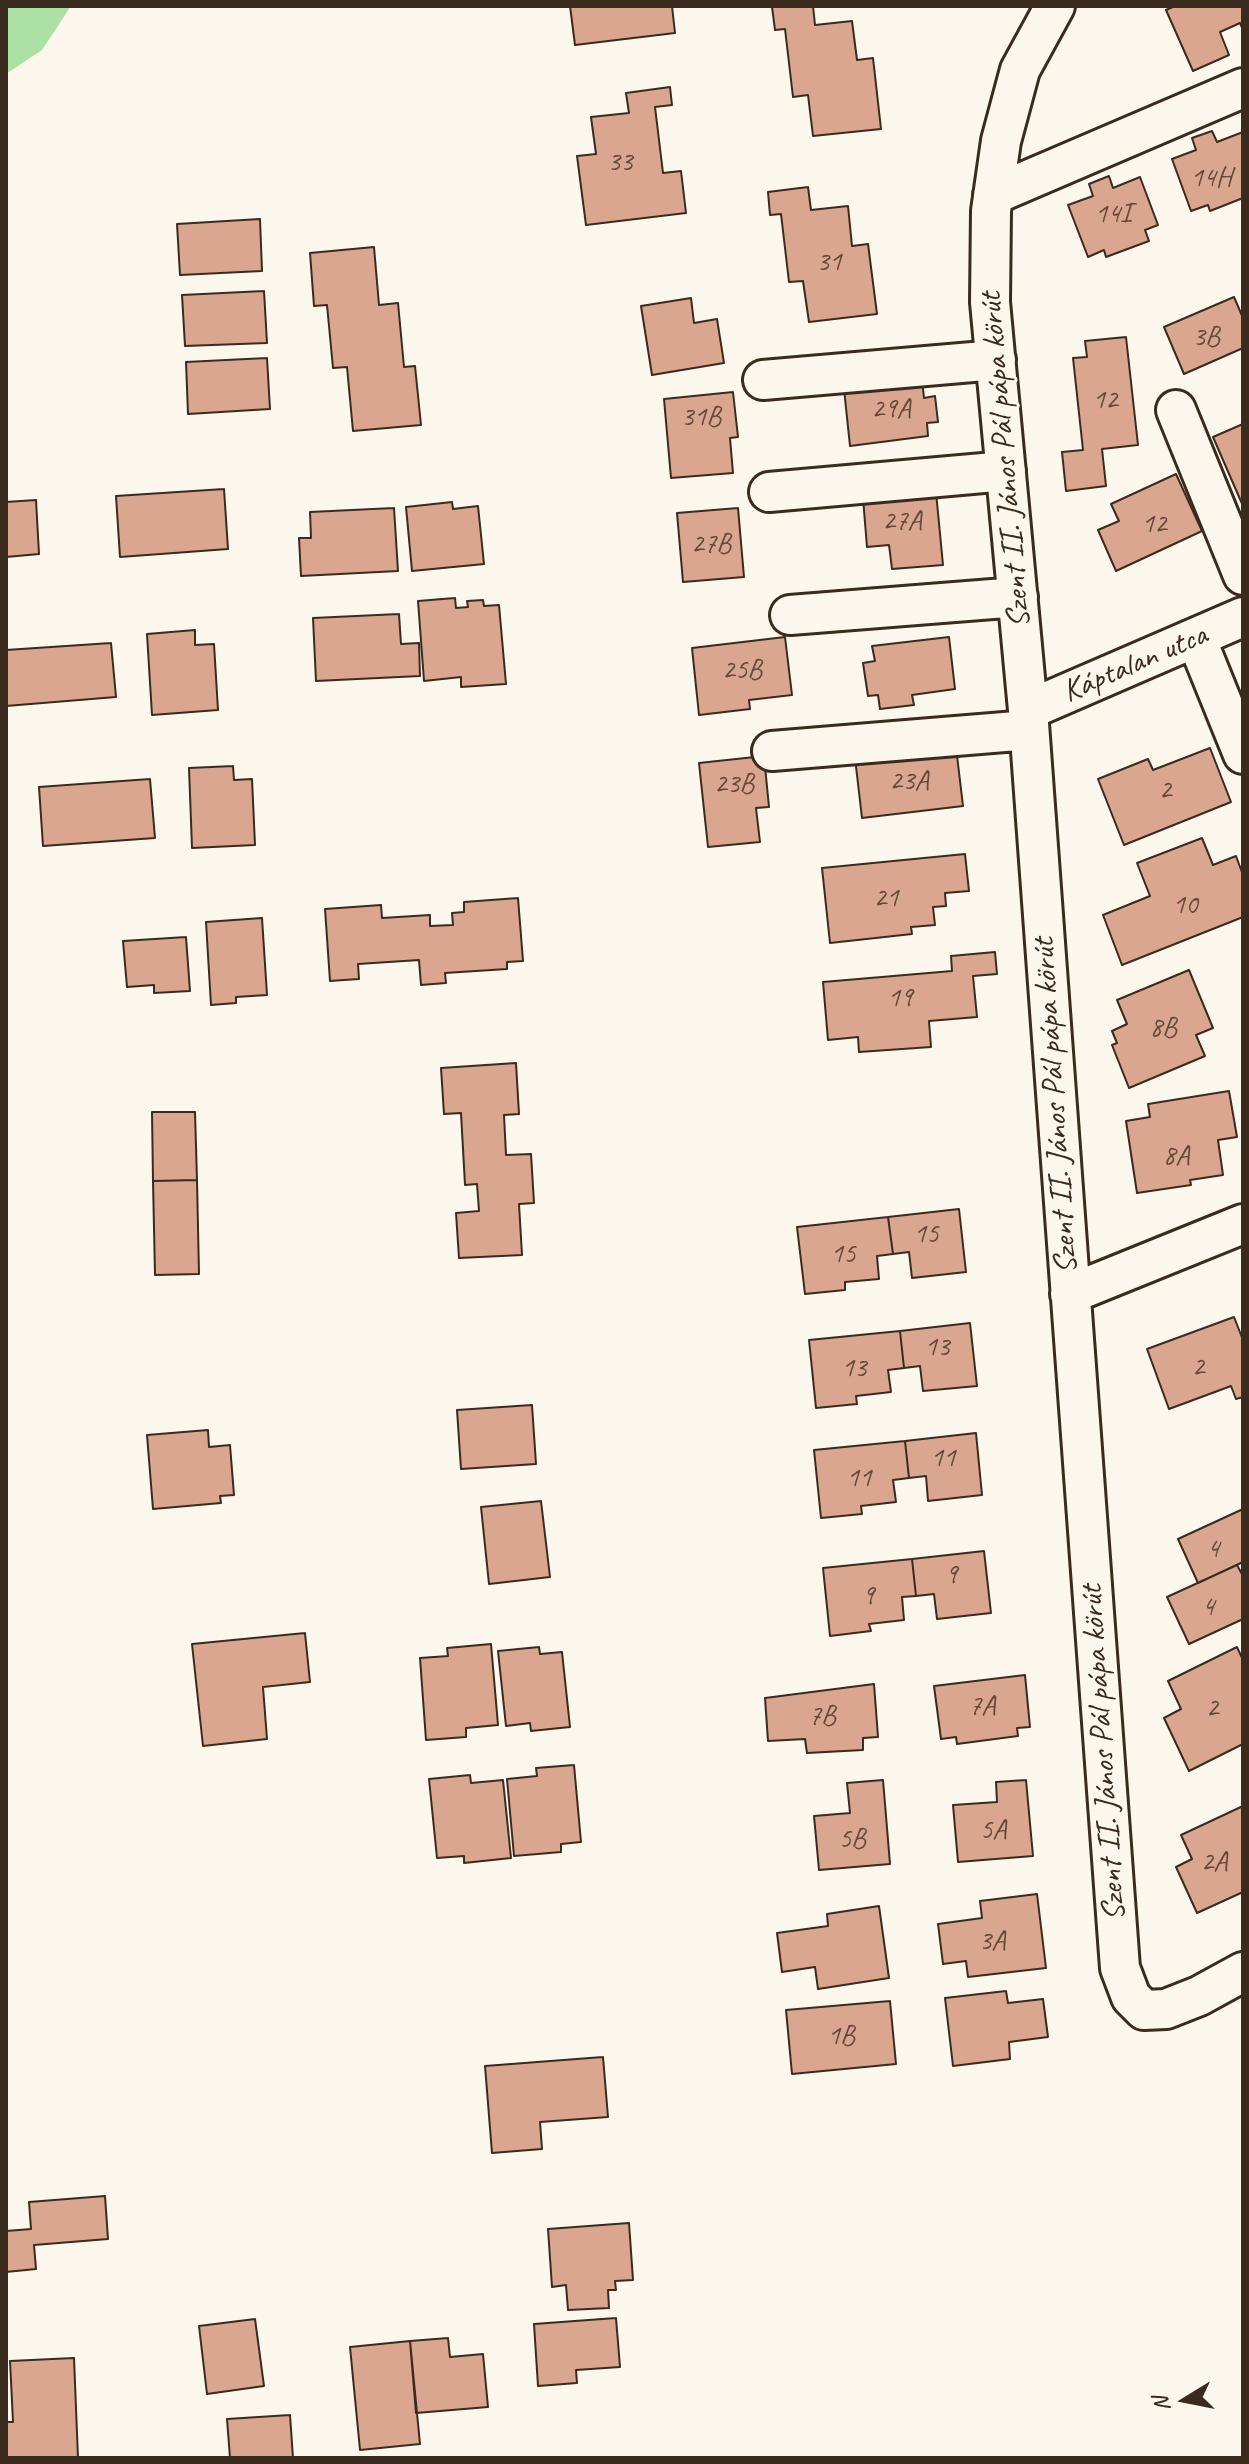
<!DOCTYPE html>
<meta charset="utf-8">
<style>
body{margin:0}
#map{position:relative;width:1249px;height:2464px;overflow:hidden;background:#fbf7ec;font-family:Caveat,sans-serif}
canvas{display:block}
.frame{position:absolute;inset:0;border:8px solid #3b2a1e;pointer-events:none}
.north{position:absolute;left:1145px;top:2360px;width:80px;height:80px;-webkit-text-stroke:6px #fbf7ec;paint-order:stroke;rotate:260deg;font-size:22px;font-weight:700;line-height:32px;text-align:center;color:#3b2a1e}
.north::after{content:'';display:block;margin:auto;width:28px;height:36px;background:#3b2a1e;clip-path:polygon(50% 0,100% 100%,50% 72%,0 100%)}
</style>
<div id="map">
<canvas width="1249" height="2464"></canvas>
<div class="frame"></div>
<div class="north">N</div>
</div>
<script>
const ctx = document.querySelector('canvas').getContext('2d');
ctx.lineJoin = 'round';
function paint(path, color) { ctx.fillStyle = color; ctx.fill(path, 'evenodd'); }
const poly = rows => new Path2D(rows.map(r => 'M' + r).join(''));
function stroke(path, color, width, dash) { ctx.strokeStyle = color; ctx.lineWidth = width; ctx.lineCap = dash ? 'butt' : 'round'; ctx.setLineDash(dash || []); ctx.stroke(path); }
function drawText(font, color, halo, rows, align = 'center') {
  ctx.font = font + ' Caveat,sans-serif'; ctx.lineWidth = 6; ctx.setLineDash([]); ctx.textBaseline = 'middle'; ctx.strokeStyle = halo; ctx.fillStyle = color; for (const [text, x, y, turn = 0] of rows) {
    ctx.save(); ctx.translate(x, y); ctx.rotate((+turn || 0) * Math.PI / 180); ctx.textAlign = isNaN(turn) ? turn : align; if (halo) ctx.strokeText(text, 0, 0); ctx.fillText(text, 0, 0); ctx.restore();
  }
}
const green = poly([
 [6,6,71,6,42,50,6,74]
]);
const building = poly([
 [570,6,672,6,675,33,575,45,570,6],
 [813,6,815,25,852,21,857,60,873,58,881,129,813,136,808,95,793,97,785,29,775,30,772,7,813,6],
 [1175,6,1243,6,1243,30,1240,23,1220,32,1229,55,1193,71,1166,10,1175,6],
 [670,87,672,105,655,107,663,173,681,171,686,213,586,225,577,156,596,154,591,117,629,113,626,93,670,87],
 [1212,131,1217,142,1243,132,1243,198,1210,211,1208,205,1191,211,1172,159,1196,150,1192,138,1212,131],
 [1109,176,1113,188,1140,177,1158,225,1145,230,1149,241,1106,257,1104,250,1088,257,1068,205,1093,196,1089,184,1109,176],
 [808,187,811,210,848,206,852,246,868,244,877,314,809,322,803,281,789,282,781,214,770,215,768,192,808,187],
 [260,219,262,271,180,275,177,224,260,219],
 [374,247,379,305,398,303,404,367,415,366,421,425,353,431,347,367,333,368,327,305,314,306,310,253,374,247],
 [264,291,267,343,185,346,182,295,264,291],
 [1234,297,1243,318,1243,348,1184,374,1164,327,1234,297],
 [691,298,694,323,717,319,724,363,652,375,641,306,691,298],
 [1126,337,1138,445,1102,449,1106,486,1066,491,1062,452,1083,450,1073,358,1087,357,1085,341,1126,337],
 [267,358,270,409,188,414,186,362,267,358],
 [922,379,924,398,935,396,938,422,927,423,928,436,850,446,844,389,922,379],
 [733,392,738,437,730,438,733,473,671,478,664,399,733,392],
 [1243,424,1243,506,1213,437,1243,424],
 [1176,474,1202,531,1116,571,1098,530,1119,521,1111,504,1176,474],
 [224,489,228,549,120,557,116,496,224,489],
 [936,492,943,565,892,569,889,545,867,547,863,498,936,492],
 [36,500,39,554,6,557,6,502,36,500],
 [452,502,453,509,478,506,484,564,412,571,406,507,452,502],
 [394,508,398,571,301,576,299,538,311,538,310,512,394,508],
 [738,508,744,577,683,582,677,513,738,508],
 [455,598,456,608,468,607,467,601,483,600,484,606,499,605,506,684,461,687,461,677,424,681,418,601,455,598],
 [399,614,401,644,419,643,420,676,316,681,313,618,399,614],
 [195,630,195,645,214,644,218,710,152,715,147,634,195,630],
 [785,637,792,695,749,700,750,709,699,715,692,648,785,637],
 [949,637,955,689,912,695,914,705,880,709,878,695,868,696,863,663,875,661,872,646,949,637],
 [111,643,116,697,6,706,6,650,111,643],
 [956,747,963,806,862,818,855,758,956,747],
 [1210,748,1231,802,1124,845,1098,779,1148,759,1153,770,1210,748],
 [764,756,769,807,756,808,760,842,708,847,699,763,764,756],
 [233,766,234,780,252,779,255,845,192,848,189,768,233,766],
 [150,779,155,838,43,846,39,787,150,779],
 [1202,838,1213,865,1236,856,1243,875,1243,917,1122,965,1103,915,1150,896,1137,863,1202,838],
 [965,854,969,891,945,893,946,906,933,907,935,925,911,927,912,934,830,943,822,868,965,854],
 [518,898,523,961,507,962,507,969,445,973,446,983,421,985,419,960,358,964,359,979,330,981,325,909,381,905,382,918,430,915,430,926,453,925,452,913,464,912,464,902,518,898],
 [262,918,267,995,236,997,236,1003,211,1005,206,922,262,918],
 [186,937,190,991,154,993,154,985,127,987,123,941,186,937],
 [995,952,997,974,973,976,977,1017,929,1021,931,1047,859,1052,858,1037,828,1040,823,982,952,971,951,956,995,952],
 [1189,970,1213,1028,1196,1035,1205,1056,1129,1088,1112,1045,1117,1043,1112,1031,1127,1024,1117,1000,1189,970],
 [516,1063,519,1114,504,1115,506,1155,531,1154,534,1203,519,1204,522,1255,459,1258,456,1213,479,1211,477,1184,465,1185,461,1113,444,1114,441,1068,516,1063],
 [1229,1091,1237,1137,1218,1140,1223,1175,1190,1180,1191,1185,1137,1193,1126,1121,1150,1117,1148,1104,1229,1091],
 [152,1112,195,1112,197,1180,153,1181,152,1112],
 [197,1180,199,1274,155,1275,153,1181,197,1180],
 [959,1209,966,1272,912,1278,909,1252,893,1254,888,1217,959,1209],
 [888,1217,893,1254,877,1256,879,1279,845,1282,845,1290,805,1294,797,1227,888,1217],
 [1234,1317,1243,1340,1243,1397,1236,1399,1231,1386,1169,1409,1147,1349,1234,1317],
 [970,1323,977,1386,923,1391,920,1366,904,1368,900,1331,970,1323],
 [900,1331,904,1368,888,1370,891,1392,856,1396,857,1404,816,1408,809,1340,900,1331],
 [532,1405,536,1464,461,1469,457,1410,532,1405],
 [208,1430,209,1447,230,1445,234,1495,220,1496,221,1503,153,1509,147,1435,208,1430],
 [976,1433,982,1495,928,1501,926,1476,909,1478,905,1441,976,1433],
 [905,1441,909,1478,893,1480,896,1502,861,1506,862,1514,821,1518,814,1450,905,1441],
 [541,1501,550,1577,489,1584,481,1507,541,1501],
 [1243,1509,1243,1562,1198,1583,1178,1539,1243,1509],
 [984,1551,991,1613,937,1619,934,1594,916,1596,912,1559,984,1551],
 [912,1559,916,1596,902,1597,904,1620,869,1624,871,1631,830,1636,823,1568,912,1559],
 [1237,1565,1243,1576,1243,1619,1189,1644,1167,1597,1237,1565],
 [305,1633,310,1682,263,1687,267,1739,203,1746,192,1644,305,1633],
 [491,1644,498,1725,466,1728,466,1737,426,1740,420,1658,448,1656,447,1648,491,1644],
 [539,1647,540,1654,562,1652,570,1727,531,1731,530,1723,506,1726,498,1651,539,1647],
 [1237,1647,1243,1660,1243,1744,1189,1771,1164,1718,1181,1709,1168,1681,1237,1647],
 [1025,1675,1030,1727,1017,1728,1018,1736,957,1744,956,1737,941,1739,934,1686,1025,1675],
 [874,1684,878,1737,863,1738,863,1750,807,1753,805,1739,768,1741,765,1698,874,1684],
 [574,1765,581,1842,561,1844,561,1852,514,1856,507,1779,537,1776,536,1768,574,1765],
 [470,1775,471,1783,503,1780,511,1858,464,1863,464,1856,437,1858,429,1779,470,1775],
 [883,1780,890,1864,819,1870,814,1816,850,1813,847,1783,883,1780],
 [1026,1780,1033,1856,958,1862,953,1805,997,1802,996,1782,1026,1780],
 [1243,1806,1243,1892,1197,1913,1176,1867,1192,1859,1181,1835,1243,1806],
 [1037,1894,1046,1968,968,1977,966,1961,943,1964,938,1924,982,1918,980,1901,1037,1894],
 [879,1906,889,1978,818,1989,815,1967,782,1972,777,1933,828,1926,827,1914,879,1906],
 [1006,1991,1008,2003,1043,1999,1048,2037,1009,2042,1010,2059,953,2066,945,1998,1006,1991],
 [890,2001,896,2064,792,2074,786,2010,890,2001],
 [603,2057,608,2117,540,2122,542,2149,492,2153,485,2066,603,2057],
 [105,2196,108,2239,34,2245,36,2269,6,2272,6,2231,31,2229,29,2202,105,2196],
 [629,2223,633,2280,615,2281,616,2290,608,2290,609,2308,568,2310,566,2285,552,2287,548,2229,629,2223],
 [616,2318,620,2367,576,2370,577,2383,538,2386,534,2324,616,2318],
 [255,2319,264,2386,207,2394,199,2326,255,2319],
 [448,2338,450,2357,483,2354,488,2407,416,2413,410,2341,448,2338],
 [410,2341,420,2444,360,2450,350,2347,410,2341],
 [74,2358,78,2458,6,2458,6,2422,13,2422,10,2361,74,2358],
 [290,2415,293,2458,230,2458,227,2419,290,2415]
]);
const minor = poly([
 [1055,6,1020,70,1001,141,991,211,990,302,1028,710,1120,1968,1131,1997,1144,2010,1166,2009,1199,1996,1243,1972],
 [993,195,1243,88],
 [763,380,996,360],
 [1176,410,1243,575],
 [769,492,1006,471],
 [790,615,1018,597],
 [1196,638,1243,754],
 [1028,710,1243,617],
 [772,751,1029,730],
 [1070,1294,1243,1224]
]);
const numberNames = [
 ["33",620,163],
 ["14H",1211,179],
 ["14I",1113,215],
 ["31",829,263],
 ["3B",1206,338],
 ["12",1105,401],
 ["29A",891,410],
 ["31B",701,418],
 ["27A",902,522],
 ["12",1154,525],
 ["27B",711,545],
 ["25B",742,671],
 ["23A",909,782],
 ["23B",734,785],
 ["2",1165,791],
 ["21",886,899],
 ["10",1185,906],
 ["19",900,999],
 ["8B",1163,1029],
 ["8A",1176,1157],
 ["15",926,1235],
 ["15",843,1255],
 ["13",937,1348],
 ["2",1198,1368],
 ["13",854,1369],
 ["11",943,1459],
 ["11",859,1479],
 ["4",1213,1550],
 ["9",951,1576],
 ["9",868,1597],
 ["4",1208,1608],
 ["7A",982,1707],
 ["2",1212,1709],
 ["7B",822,1717],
 ["5A",993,1831],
 ["5B",852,1840],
 ["2A",1214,1863],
 ["3A",992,1942],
 ["1B",841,2037]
];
const streetNames = [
 ["Szent II. János Pál pápa körút",1006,460,-95],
 ["Káptalan utca",1135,664,-23],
 ["Szent II. János Pál pápa körút",1056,1106,-94],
 ["Szent II. János Pál pápa körút",1104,1753,-94]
];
paint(green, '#abe1a4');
paint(building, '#daa68f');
stroke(building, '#3b2a1e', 2);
stroke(minor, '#3b2a1e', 44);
stroke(minor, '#fbf7ec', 38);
drawText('28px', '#63493a', null, numberNames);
drawText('32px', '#3b2a1e', '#fbf7ec', streetNames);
</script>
